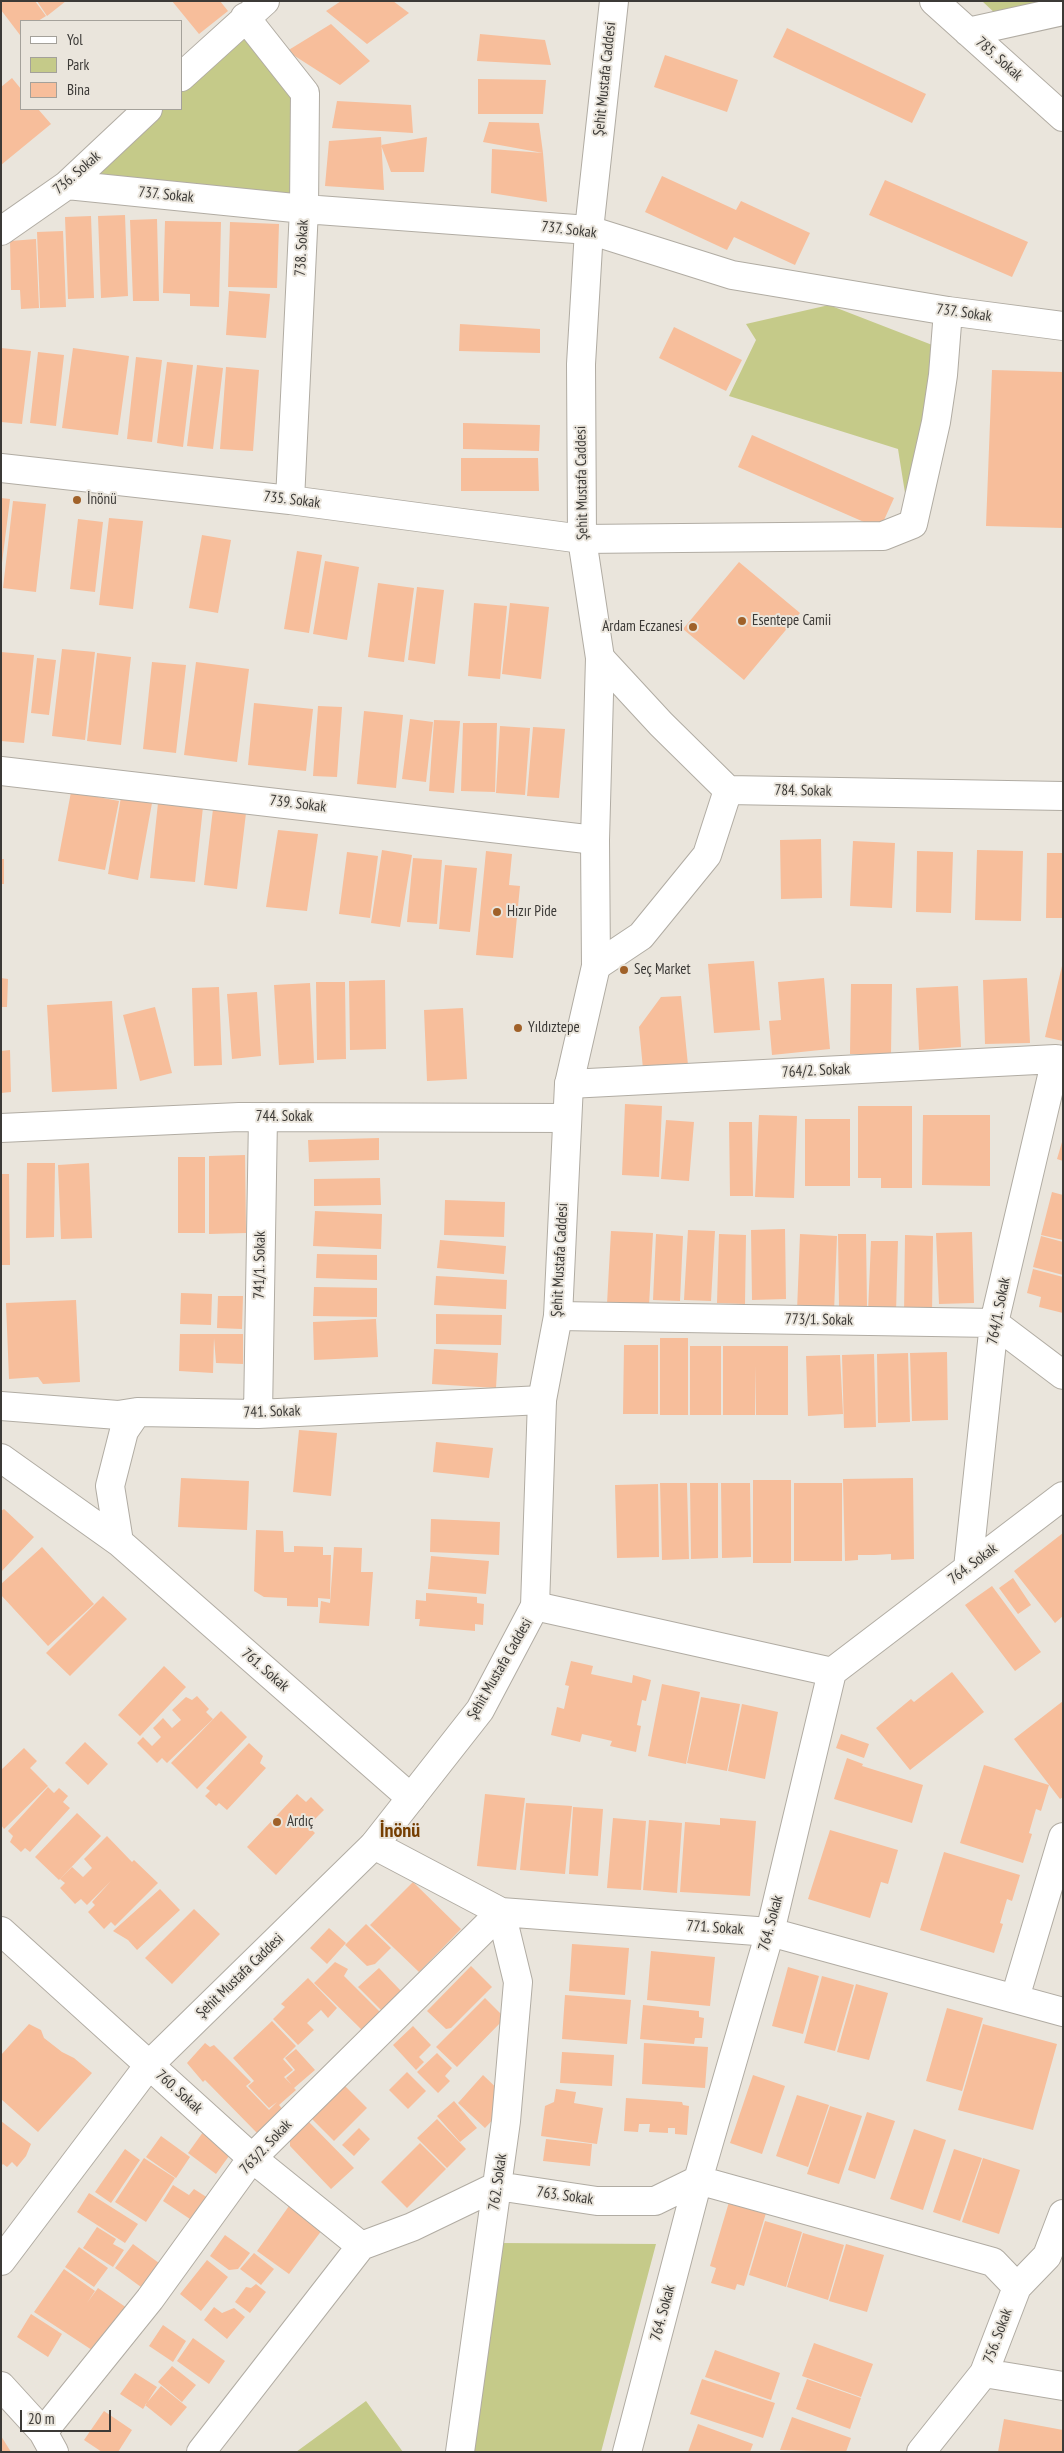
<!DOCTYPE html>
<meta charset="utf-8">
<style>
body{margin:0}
#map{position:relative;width:1064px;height:2453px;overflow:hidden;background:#eae5dc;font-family:"PT Sans Narrow",sans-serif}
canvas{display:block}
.frame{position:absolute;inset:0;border:2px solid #3c3a37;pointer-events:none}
.legend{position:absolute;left:20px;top:20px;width:162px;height:90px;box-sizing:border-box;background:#eae5dc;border:1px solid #a4a19a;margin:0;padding:6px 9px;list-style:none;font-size:15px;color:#3c3a37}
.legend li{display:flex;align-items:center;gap:10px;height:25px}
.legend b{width:25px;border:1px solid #a4a19a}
.scale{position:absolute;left:20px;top:2410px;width:91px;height:22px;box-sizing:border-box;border:2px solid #3c3a37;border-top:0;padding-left:6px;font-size:15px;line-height:18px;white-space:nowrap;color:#3c3a37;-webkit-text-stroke:4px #eae5dc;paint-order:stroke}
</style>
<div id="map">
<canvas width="1064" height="2453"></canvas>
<div class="frame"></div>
<ul class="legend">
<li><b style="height:6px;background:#fff"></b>Yol</li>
<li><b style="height:14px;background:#c5ca89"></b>Park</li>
<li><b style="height:14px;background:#f7be9b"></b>Bina</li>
</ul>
<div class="scale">20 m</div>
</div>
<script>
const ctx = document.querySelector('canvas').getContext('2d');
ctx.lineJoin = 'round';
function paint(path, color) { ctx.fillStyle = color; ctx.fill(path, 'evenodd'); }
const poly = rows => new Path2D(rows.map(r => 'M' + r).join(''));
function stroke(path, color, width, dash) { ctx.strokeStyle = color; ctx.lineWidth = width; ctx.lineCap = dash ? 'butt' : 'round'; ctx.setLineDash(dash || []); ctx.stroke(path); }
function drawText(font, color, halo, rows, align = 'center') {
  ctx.font = font + ' "PT Sans Narrow",sans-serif'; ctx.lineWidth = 4; ctx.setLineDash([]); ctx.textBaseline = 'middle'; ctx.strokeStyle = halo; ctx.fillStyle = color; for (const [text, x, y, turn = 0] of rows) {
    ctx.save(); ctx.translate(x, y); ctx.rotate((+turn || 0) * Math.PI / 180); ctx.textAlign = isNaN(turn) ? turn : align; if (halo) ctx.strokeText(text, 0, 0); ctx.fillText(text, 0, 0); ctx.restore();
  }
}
const green = poly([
 [982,1,1058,1,998,16],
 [244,30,295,98,294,198,91,177,162,109,181,109,181,90],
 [829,305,940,348,909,518,898,449,729,396,756,340,746,324],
 [500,2243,656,2244,601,2452,475,2452,473,2443],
 [366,2401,403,2452,296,2452]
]);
const building = poly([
 [1,1,35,1,46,16,38,21,21,21,20,35,1,10],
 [37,1,66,1,47,16],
 [172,1,220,1,228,11,199,34],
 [341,1,393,1,409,13,367,44,326,11],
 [331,24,370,61,340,85,287,51],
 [787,28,926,94,912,123,773,57],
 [480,34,545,40,551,65,477,61],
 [665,55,738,80,727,112,654,87],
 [12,78,21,89,21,109,38,109,51,124,1,165,1,87],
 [478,79,546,80,543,114,478,114],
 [337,101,411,105,413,133,332,128],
 [489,122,539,123,543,153,547,202,491,193,492,149,543,153,483,142],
 [381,137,384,190,325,186,329,141],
 [427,137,424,172,391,172,381,145],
 [662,176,736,210,741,201,810,233,795,265,734,237,727,250,645,212],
 [885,180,1028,242,1012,277,869,215],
 [125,215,128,296,101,298,98,216],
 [91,216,94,298,68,299,65,217],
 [157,219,159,301,133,301,130,220],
 [165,221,221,222,219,307,190,306,190,294,163,293],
 [230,222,279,224,277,288,228,287],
 [63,231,66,307,40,308,37,232],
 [36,239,39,308,21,309,20,290,11,290,10,241],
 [229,291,270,294,266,338,226,335],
 [460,324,540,329,540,353,459,351],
 [674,327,742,360,726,391,659,358],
 [1,348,31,351,22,424,1,422],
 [73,348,129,356,118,435,62,428],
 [38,352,64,355,56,426,30,423],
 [136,357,162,360,152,442,127,439],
 [167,362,193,365,183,447,157,443],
 [197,365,223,368,213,449,187,446],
 [226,367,259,370,253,451,220,449],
 [992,370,1063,372,1063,528,986,526],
 [463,423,540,425,539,451,463,449],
 [752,435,894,498,880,529,738,467],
 [461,458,538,458,539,491,461,491],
 [1,498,10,499,2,563,1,562],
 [13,501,46,504,36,592,3,588],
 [109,518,143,521,133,609,99,605],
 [78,519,103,522,95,592,70,589],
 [202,535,231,540,218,613,189,608],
 [297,551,322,555,309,633,284,629],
 [325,561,359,567,347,640,313,634],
 [739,562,800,613,744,680,683,629],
 [378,583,414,588,404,662,368,657],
 [417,587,444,590,435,664,408,660],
 [474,603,507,606,500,679,468,676],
 [510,603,549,607,541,679,502,674],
 [62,649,95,652,85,740,52,736],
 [1,652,34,655,24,743,1,741],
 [97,653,131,657,121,745,87,741],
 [37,658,56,660,49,715,31,713],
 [152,662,186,665,176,753,143,749],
 [196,662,249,669,237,762,184,755],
 [254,703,313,709,306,771,248,765],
 [318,706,342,707,337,777,313,776],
 [364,711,403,715,396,788,357,784],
 [410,719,433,722,426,782,402,779],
 [434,720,460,721,454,793,429,791],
 [463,723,497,723,495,792,461,791],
 [500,726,530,728,525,795,496,793],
 [533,727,565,729,559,798,527,796],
 [71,792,119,801,105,870,58,861],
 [121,797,152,803,138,880,108,874],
 [158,803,203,807,195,882,150,878],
 [213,809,246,813,237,889,204,885],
 [278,830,318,834,307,911,266,907],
 [821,839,822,898,781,899,780,840],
 [853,841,895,843,892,908,850,906],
 [382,850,412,855,400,927,371,923],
 [977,850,1023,851,1021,921,975,920],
 [486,851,512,854,509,885,520,886,513,958,476,955],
 [917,851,953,852,951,913,916,912],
 [347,852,378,856,370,918,339,914],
 [1047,853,1063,853,1063,918,1046,918],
 [413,858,442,860,437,924,407,922],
 [1,859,4,859,4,884,1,884],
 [445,865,477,868,470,932,439,929],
 [754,961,760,1030,714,1033,708,964],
 [1062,966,1063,966,1063,1041,1045,1037],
 [1,978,8,979,7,1007,1,1007],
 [824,978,830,1049,772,1055,769,1021,781,1020,778,982],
 [1027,978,1030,1043,985,1044,983,980],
 [385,980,386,1049,350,1050,349,981],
 [316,982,345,982,346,1059,317,1060],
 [310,983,314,1063,279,1065,274,985],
 [851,984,892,984,891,1054,850,1054],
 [958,986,961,1047,919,1050,916,988],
 [219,987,222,1065,194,1066,192,988],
 [257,992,261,1056,232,1059,227,994],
 [681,996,688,1065,643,1069,639,1027,661,997],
 [112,1001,117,1089,52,1092,47,1005],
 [155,1007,172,1073,140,1081,123,1015],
 [463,1008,467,1079,427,1081,424,1010],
 [10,1050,11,1092,1,1093,1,1051],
 [625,1104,662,1106,659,1177,622,1175],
 [858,1106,912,1106,912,1188,881,1188,881,1178,858,1178],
 [759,1115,797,1116,794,1198,755,1197],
 [923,1115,990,1115,990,1186,922,1185],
 [805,1119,850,1119,850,1186,805,1186],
 [666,1120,694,1122,689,1181,661,1179],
 [729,1122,752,1122,753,1196,730,1196],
 [379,1138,379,1160,309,1162,308,1140],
 [1062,1142,1063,1142,1063,1161,1057,1159],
 [245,1155,246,1233,209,1234,209,1156],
 [178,1157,205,1157,205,1233,178,1233],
 [27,1163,55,1163,54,1237,26,1238],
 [89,1163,92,1238,61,1239,58,1165],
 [1,1174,9,1174,10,1265,1,1265],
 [380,1178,381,1205,314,1206,314,1179],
 [1052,1192,1063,1195,1063,1240,1041,1235],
 [445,1200,505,1202,504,1237,444,1235],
 [315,1211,382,1214,381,1249,313,1246],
 [785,1229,786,1299,752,1300,751,1230],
 [688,1230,715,1231,711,1301,684,1300],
 [611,1231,653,1233,649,1306,607,1304],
 [972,1232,974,1303,939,1304,936,1233],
 [656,1234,683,1236,680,1301,653,1300],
 [719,1234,746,1235,745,1304,717,1303],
 [800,1234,837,1236,834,1312,797,1311],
 [838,1234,866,1234,867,1307,839,1307],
 [905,1235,933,1236,932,1315,904,1315],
 [1041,1236,1063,1242,1063,1275,1033,1267],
 [440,1240,506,1246,504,1274,437,1268],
 [871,1241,898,1241,896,1313,868,1312],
 [317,1254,377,1255,377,1280,316,1278],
 [1033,1269,1063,1277,1063,1313,1039,1307,1041,1297,1027,1293],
 [436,1276,507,1280,506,1309,434,1305],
 [314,1287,377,1288,377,1317,313,1316],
 [181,1293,212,1294,211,1325,180,1324],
 [218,1296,243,1296,242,1329,217,1328],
 [76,1300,80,1382,43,1384,38,1377,9,1379,6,1303],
 [436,1314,502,1315,501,1345,436,1344],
 [376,1319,378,1357,314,1360,313,1322],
 [180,1334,243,1334,243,1364,216,1363,214,1338,213,1373,179,1371],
 [660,1338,688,1338,688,1415,660,1415],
 [624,1345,658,1345,658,1414,623,1414],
 [690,1346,721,1346,721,1415,690,1415],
 [723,1346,788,1346,788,1415,756,1415,756,1366,755,1415,723,1415],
 [434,1349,498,1353,496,1388,432,1384],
 [947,1352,948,1420,912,1421,910,1353],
 [908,1353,910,1422,878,1423,877,1354],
 [874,1354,876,1427,844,1428,842,1355],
 [840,1355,843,1414,808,1416,806,1356],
 [299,1430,337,1433,331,1496,293,1492],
 [436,1442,493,1448,489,1478,433,1472],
 [181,1478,249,1481,247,1530,178,1527],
 [913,1478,914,1559,891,1560,891,1554,875,1555,858,1555,858,1560,845,1561,843,1479],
 [753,1480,791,1480,791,1563,753,1563],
 [660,1483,687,1483,689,1559,662,1560],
 [690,1483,718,1483,718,1558,691,1559],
 [721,1483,750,1483,751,1557,722,1558],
 [794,1483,842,1483,842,1561,794,1561],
 [658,1484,659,1557,617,1558,615,1485],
 [4,1509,34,1537,1,1572,1,1511],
 [431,1519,500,1522,499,1555,430,1552],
 [256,1530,283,1531,284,1552,294,1552,294,1546,323,1547,323,1555,331,1555,330,1599,318,1598,318,1607,287,1606,287,1598,264,1597,254,1591],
 [1063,1533,1063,1616,1055,1623,1014,1571],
 [42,1547,94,1604,48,1646,1,1595,1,1584],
 [334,1547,362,1548,361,1572,373,1572,369,1626,319,1623,321,1601,330,1603],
 [431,1556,489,1561,486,1594,428,1589],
 [1013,1578,1031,1605,1018,1614,999,1588],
 [992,1586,1041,1652,1015,1671,965,1605],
 [426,1593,477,1597,477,1603,484,1604,483,1625,475,1624,475,1631,419,1626,420,1619,415,1619,416,1600,426,1601],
 [103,1596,127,1619,70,1676,46,1653],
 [571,1661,593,1666,591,1674,632,1683,633,1675,651,1680,646,1701,642,1700,637,1725,641,1726,636,1752,610,1746,612,1741,582,1734,580,1742,551,1735,557,1707,564,1709,569,1686,565,1685],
 [164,1666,186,1687,140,1736,118,1715],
 [952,1672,984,1712,910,1770,876,1728,911,1699,914,1702],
 [662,1684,700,1692,686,1764,648,1756],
 [197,1696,209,1709,206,1712,213,1719,167,1763,162,1758,157,1763,137,1743,143,1737,152,1746,161,1737,153,1728,163,1718,172,1728,181,1720,172,1710,186,1697,192,1700],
 [701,1697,740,1704,727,1771,687,1763],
 [1063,1701,1063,1797,1060,1799,1014,1739],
 [742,1704,778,1712,765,1779,728,1771],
 [221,1711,247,1737,197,1789,171,1763],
 [841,1734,869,1744,864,1758,836,1748],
 [85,1742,108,1764,88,1785,65,1763],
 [249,1743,263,1756,260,1763,266,1768,227,1810,219,1803,216,1806,205,1796,210,1791,206,1788],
 [24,1748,37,1761,30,1768,48,1786,4,1829,1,1825,1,1770],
 [847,1758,863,1764,862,1766,923,1785,912,1823,834,1799],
 [984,1765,1049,1785,1041,1811,1036,1809,1029,1833,1032,1834,1023,1863,960,1843],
 [48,1787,54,1793,59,1788,68,1796,63,1802,70,1808,30,1852,25,1848,21,1852,10,1842,13,1836,8,1831],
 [297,1794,306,1802,311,1797,324,1810,308,1826,315,1833,276,1875,247,1847],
 [485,1794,525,1798,516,1870,477,1866],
 [526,1803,572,1806,565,1874,520,1870],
 [573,1807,603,1809,598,1876,569,1874],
 [77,1813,101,1836,59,1880,35,1857],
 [613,1818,646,1821,641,1890,607,1888],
 [720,1818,756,1821,750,1896,680,1892,685,1822,720,1825],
 [649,1820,682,1823,677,1893,643,1890],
 [830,1830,898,1850,888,1884,881,1882,870,1918,808,1899],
 [107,1836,132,1862,134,1860,158,1883,115,1926,111,1922,104,1929,88,1912,95,1905,92,1902,111,1881,87,1905,81,1899,75,1904,60,1888,65,1883,60,1879,72,1867,83,1877,92,1868,84,1859],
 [944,1852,1020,1875,1012,1901,1007,1899,1000,1923,1003,1924,994,1953,920,1930],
 [413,1882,461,1929,419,1972,370,1925],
 [160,1889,180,1910,137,1950,128,1940,113,1931],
 [194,1909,220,1934,172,1984,145,1958],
 [366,1924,391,1948,375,1964,367,1966,345,1945],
 [329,1928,346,1943,327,1964,310,1948],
 [572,1944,629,1948,625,1995,569,1991],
 [651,1951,715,1957,710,2006,647,2000],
 [335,1962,348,1969,344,1976,381,2013,363,2031,314,1983],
 [471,1966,492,1987,451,2028,446,2029,427,2011],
 [788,1967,819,1976,803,2034,772,2026],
 [379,1968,402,1992,382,2011,358,1987],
 [822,1976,854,1985,835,2051,804,2043],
 [308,1978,337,2008,328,2018,321,2010,307,2023,314,2030,298,2045,273,2019,285,2007,281,2004],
 [856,1984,888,1993,869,2060,837,2052],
 [565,1995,631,2000,627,2044,562,2039],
 [485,1998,505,2018,457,2067,436,2047],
 [643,2005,699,2011,699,2017,704,2018,702,2038,695,2038,694,2044,640,2039],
 [947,2008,983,2018,962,2091,926,2081],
 [272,2021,296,2046,283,2059,293,2070,284,2077,292,2085,286,2078,295,2070,285,2058,296,2049,315,2070,294,2088,296,2090,279,2105,283,2110,258,2134,205,2080,203,2082,187,2063,205,2043,210,2047,214,2045,251,2082,246,2086,269,2110,277,2102,269,2108,248,2086,254,2081,233,2058],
 [29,2024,41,2030,44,2038,62,2052,74,2058,92,2073,38,2132,1,2099,1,2055],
 [983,2024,1057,2044,1033,2130,958,2110],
 [413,2026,431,2045,419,2057,424,2062,416,2070,393,2045],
 [644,2043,708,2047,705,2088,642,2084],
 [562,2052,614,2055,612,2086,560,2083],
 [437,2053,452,2068,445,2076,450,2081,438,2093,417,2072],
 [407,2072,426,2091,408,2109,389,2090],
 [483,2075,506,2097,504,2108,485,2128,458,2103],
 [753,2075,785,2086,762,2154,730,2143],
 [345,2086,367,2108,334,2141,312,2119],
 [556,2089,576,2092,574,2103,603,2108,597,2144,541,2136,545,2106,554,2102],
 [797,2095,829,2105,808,2167,776,2156],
 [626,2098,682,2102,683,2105,689,2106,687,2135,675,2134,675,2128,668,2128,668,2133,649,2132,650,2124,639,2124,638,2132,624,2131],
 [454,2101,477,2128,460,2142,437,2116],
 [830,2106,862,2116,839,2184,807,2174],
 [867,2112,895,2121,875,2179,848,2170],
 [437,2119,466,2149,447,2168,417,2138],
 [1,2121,31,2144,26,2156,17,2167,12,2162,7,2167,3,2164,1,2166],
 [309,2122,354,2168,331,2189,290,2146,290,2140],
 [206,2128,234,2149,216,2174,188,2153],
 [359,2128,370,2139,354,2156,342,2145],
 [914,2129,946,2140,923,2210,890,2199],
 [161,2136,190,2157,176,2178,146,2157],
 [546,2139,592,2144,590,2166,543,2161],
 [420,2143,446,2169,407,2208,381,2182],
 [125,2149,140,2160,111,2203,95,2192],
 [954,2149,982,2158,960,2221,933,2212],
 [144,2158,175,2178,146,2222,115,2202],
 [983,2158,1020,2170,999,2234,962,2222],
 [173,2185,189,2195,194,2189,208,2198,193,2221,163,2201],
 [89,2193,138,2224,125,2243,77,2212],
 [729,2202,766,2213,744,2286,737,2284,735,2290,711,2283,716,2268,710,2266],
 [289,2206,322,2230,289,2274,257,2251],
 [765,2221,802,2232,786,2287,749,2275],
 [97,2227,116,2239,113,2244,124,2250,113,2267,83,2248],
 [803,2233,844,2245,828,2300,787,2287],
 [225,2235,250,2253,238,2269,229,2270,210,2256],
 [133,2244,159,2263,141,2287,115,2268],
 [846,2244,884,2255,867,2312,829,2301],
 [79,2247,108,2268,94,2287,65,2267],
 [254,2253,274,2269,261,2285,240,2269],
 [207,2260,228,2277,201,2311,180,2294],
 [64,2269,95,2291,87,2303,98,2288,127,2308,95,2352,34,2312],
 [256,2284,266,2292,250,2313,235,2302,246,2287,251,2288],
 [214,2307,222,2313,234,2308,245,2317,227,2339,204,2320],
 [31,2314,62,2334,48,2357,17,2337],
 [163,2325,186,2341,173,2362,149,2346],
 [193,2338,225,2361,209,2384,177,2361],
 [814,2343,873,2364,861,2397,802,2376],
 [715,2350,780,2373,771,2400,705,2377],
 [172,2366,196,2385,182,2402,158,2382],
 [135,2373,157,2387,143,2409,120,2394],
 [702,2379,775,2403,763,2438,690,2414],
 [807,2379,861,2398,850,2429,796,2409],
 [161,2386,187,2407,171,2426,145,2405],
 [104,2411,132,2430,118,2452,102,2452,84,2440],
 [792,2417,851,2438,846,2452,780,2450],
 [1004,2419,1063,2430,1063,2452,998,2452],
 [698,2424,753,2444,750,2452,688,2452],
 [1,2436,11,2452,1,2452]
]);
const street = poly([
 [934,1,1063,117],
 [245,17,305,93,304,209,290,500],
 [968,32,1063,11],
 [181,77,265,1],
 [67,185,304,209,589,230,732,275,948,311,1063,326],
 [1,231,67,185,148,109],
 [1,468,290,500,582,539,883,536,913,524,936,422,943,375,948,311],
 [600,658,661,724,728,790,1063,796],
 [1,771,595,840],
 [596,966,641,936,707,855,728,790],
 [569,1084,1056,1059,1063,1060],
 [1,1128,239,1117,566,1118],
 [558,1316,994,1323,1063,1375],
 [1,1406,118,1415,137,1412,258,1414,542,1400],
 [258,1414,263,1117],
 [1,1458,119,1542,411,1798],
 [119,1542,110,1486,124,1431,137,1412],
 [968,1568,994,1323,1056,1059],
 [535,1606,832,1672],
 [374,1845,501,1912,770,1932,1063,2012],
 [1,1931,252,2158,361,2246],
 [1015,1998,1063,1837],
 [984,2373,1063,2386],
 [1,2386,43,2432,54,2452],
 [43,2432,150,2299,252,2158,501,1912],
 [201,2452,361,2246,412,2227,497,2186,597,2201,655,2201,698,2180,993,2262,1017,2287],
 [460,2452,506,2121,518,1982,501,1912],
 [627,2452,698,2180,770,1932,832,1672,1063,1496],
 [921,2452,984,2373,1017,2287,1047,2256,1063,2214]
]);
const secondary = poly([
 [1,2261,149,2065,374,1845,480,1710,535,1606,542,1400,558,1316,569,1084,596,966,595,840,600,658,582,539,581,364,589,230,614,1]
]);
const markers = [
 [77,500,5,"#a06129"],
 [742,621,5,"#a06129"],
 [693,627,5,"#a06129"],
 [497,912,5,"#a06129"],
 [624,970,5,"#a06129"],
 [518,1028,5,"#a06129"],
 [277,1822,5,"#a06129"]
];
const streetNames = [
 ["785. Sokak",999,59,42],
 ["Şehit Mustafa Caddesi",605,79,-84],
 ["736. Sokak",77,173,-41],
 ["737. Sokak",166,195,6],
 ["737. Sokak",569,230,7],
 ["738. Sokak",302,248,-87],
 ["737. Sokak",964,313,8],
 ["Şehit Mustafa Caddesi",582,483,-91],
 ["735. Sokak",292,500,7],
 ["784. Sokak",803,791,1],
 ["739. Sokak",298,804,7],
 ["764/2. Sokak",816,1071,-3],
 ["744. Sokak",284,1117],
 ["Şehit Mustafa Caddesi",560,1260,-87],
 ["741/1. Sokak",260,1265,-89],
 ["764/1. Sokak",999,1311,-79],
 ["773/1. Sokak",819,1320,1],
 ["741. Sokak",272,1412,-2],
 ["764. Sokak",973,1564,-37],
 ["Şehit Mustafa Caddesi",500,1669,-60],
 ["761. Sokak",265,1670,41],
 ["764. Sokak",771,1923,-75],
 ["771. Sokak",715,1928,4],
 ["Şehit Mustafa Caddesi",240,1976,-44],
 ["760. Sokak",179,2092,42],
 ["763/2. Sokak",266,2147,-47],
 ["762. Sokak",498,2182,-82],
 ["763. Sokak",565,2196,8],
 ["764. Sokak",663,2313,-75],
 ["756. Sokak",998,2336,-70]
];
const poiNames = [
 ["İnönü",87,500],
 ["Esentepe Camii",752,621],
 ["Ardam Eczanesi",683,627,"right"],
 ["Hızır Pide",507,912],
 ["Seç Market",634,970],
 ["Yıldıztepe",528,1028],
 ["Ardıç",287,1822]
];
const districtNames = [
 ["İnönü",400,1831]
];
paint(green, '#c5ca89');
paint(building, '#f7be9b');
stroke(street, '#b1aca3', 30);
stroke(secondary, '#b1aca3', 30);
stroke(street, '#fff', 28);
stroke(secondary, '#fff', 28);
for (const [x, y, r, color] of markers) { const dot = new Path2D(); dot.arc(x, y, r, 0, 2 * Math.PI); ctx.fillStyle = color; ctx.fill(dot); stroke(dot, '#eae5dc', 2); }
drawText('15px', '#3c3a37', '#eae5dc', streetNames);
drawText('15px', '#3c3a37', '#eae5dc', poiNames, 'left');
drawText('bold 20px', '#753e01', '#eae5dc', districtNames);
</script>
